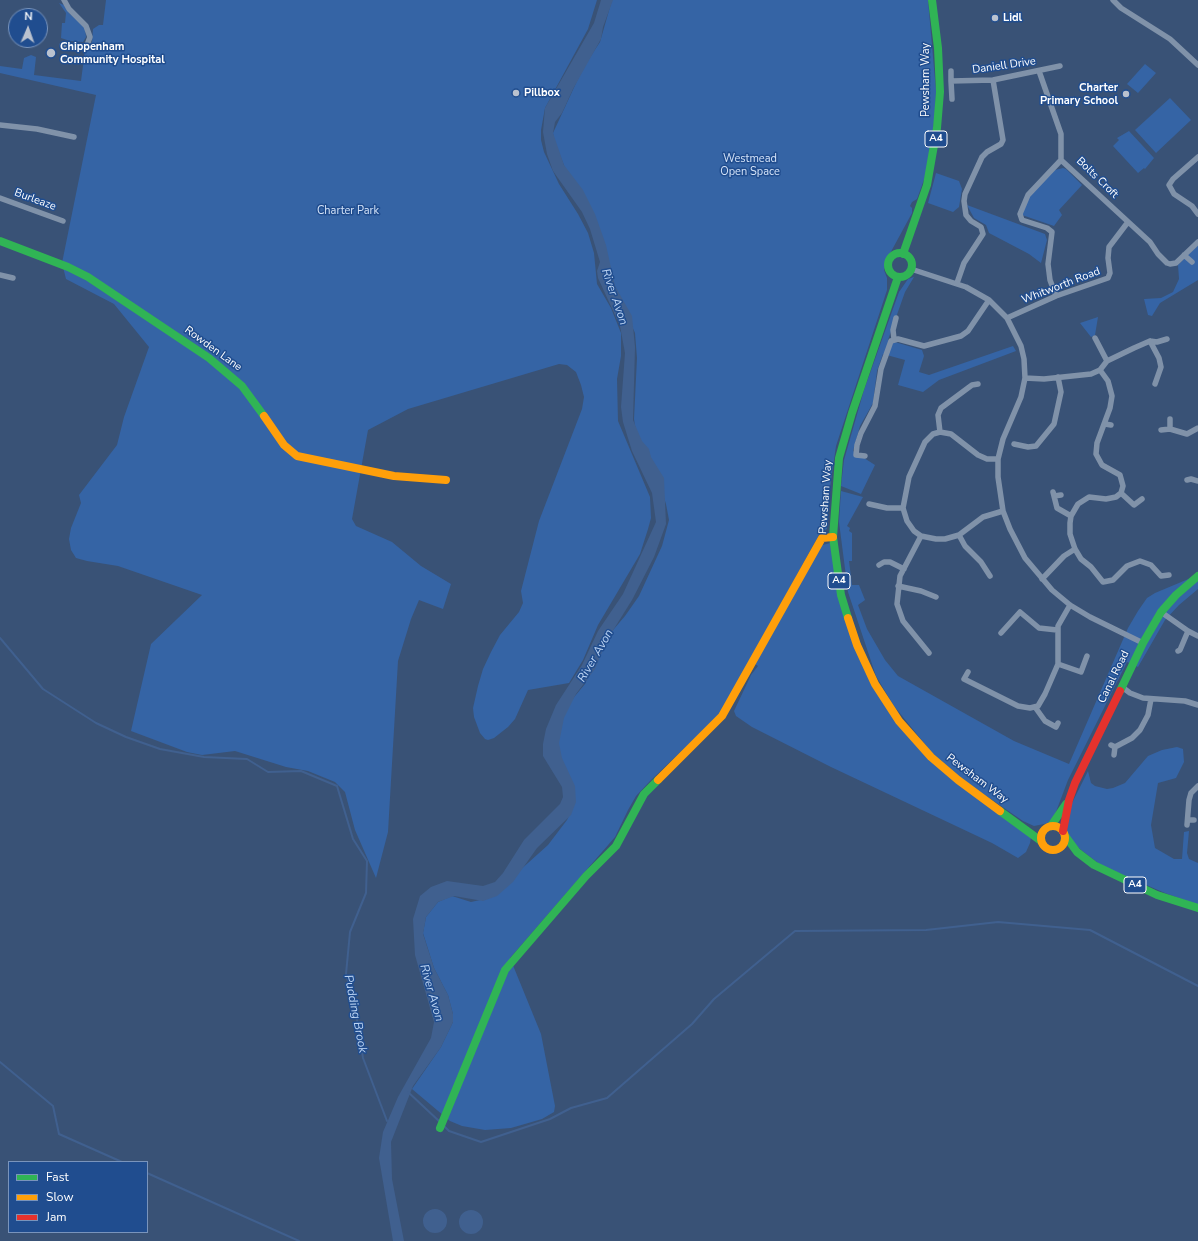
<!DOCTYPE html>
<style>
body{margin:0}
#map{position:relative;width:1198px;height:1241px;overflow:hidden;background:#395276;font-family:"Nunito Sans",sans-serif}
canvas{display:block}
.legend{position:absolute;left:8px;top:1161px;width:140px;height:72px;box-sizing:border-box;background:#204d8f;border:1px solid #7994bc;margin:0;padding:5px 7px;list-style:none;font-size:12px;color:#fff}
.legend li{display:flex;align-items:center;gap:8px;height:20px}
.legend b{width:20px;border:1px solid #7994bc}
.north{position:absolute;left:8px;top:8px;width:40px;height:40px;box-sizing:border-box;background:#204d8f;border:1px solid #7994bc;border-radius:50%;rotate:2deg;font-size:11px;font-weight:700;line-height:16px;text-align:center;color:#fff}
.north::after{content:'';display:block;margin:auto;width:14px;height:18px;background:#bac2cf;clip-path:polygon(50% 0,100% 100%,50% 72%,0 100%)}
</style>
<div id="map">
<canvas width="1198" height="1241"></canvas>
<ul class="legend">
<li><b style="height:5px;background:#30b455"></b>Fast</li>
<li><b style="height:5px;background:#ff9f0a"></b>Slow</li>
<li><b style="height:5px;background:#e5322d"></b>Jam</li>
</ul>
<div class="north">N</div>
</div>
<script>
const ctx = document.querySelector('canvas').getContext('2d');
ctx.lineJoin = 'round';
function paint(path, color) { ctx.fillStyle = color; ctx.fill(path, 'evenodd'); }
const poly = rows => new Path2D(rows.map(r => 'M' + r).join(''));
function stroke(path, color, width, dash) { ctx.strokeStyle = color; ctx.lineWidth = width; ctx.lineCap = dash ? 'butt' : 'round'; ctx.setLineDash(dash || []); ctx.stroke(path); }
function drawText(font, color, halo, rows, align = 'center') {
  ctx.font = font + ' "Nunito Sans",sans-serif'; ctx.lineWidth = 3; ctx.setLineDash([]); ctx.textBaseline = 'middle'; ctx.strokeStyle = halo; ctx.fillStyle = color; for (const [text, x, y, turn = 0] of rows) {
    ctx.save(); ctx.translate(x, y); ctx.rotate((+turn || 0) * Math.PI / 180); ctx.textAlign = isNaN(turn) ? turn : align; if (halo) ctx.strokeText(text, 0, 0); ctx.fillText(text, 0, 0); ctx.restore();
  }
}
const green = poly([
 [106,0,597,0,588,29,545,108,541,130,541,140,544,152,559,184,578,214,588,233,594,253,597,284,611,308,621,333,621,356,617,379,618,421,650,497,651,518,648,529,640,554,598,625,583,660,569,683,528,690,515,719,508,727,494,738,488,740,485,739,480,733,474,717,473,708,478,686,483,669,491,652,500,635,519,612,523,603,521,591,539,521,582,409,584,397,581,385,576,372,567,365,559,364,408,409,368,430,352,519,356,526,392,542,421,566,451,584,443,609,419,600,411,619,398,661,388,832,376,878,355,830,345,792,335,782,308,771,286,767,235,751,202,755,187,752,131,731,151,644,202,595,118,566,87,561,76,558,71,550,69,539,71,528,81,503,79,495,117,445,124,417,149,347,114,304,66,279,62,263,96,95,0,73,0,66,22,69,24,58,31,55,36,57,34,75,81,81,85,50,92,42,93,29,99,25,103,25],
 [612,0,928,0,936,91,935,116,926,174,917,199,912,202,910,206,912,208,912,213,887,259,884,270,887,278,887,290,836,446,830,487,823,492,822,500,828,506,827,529,820,533,720,714,650,781,636,796,628,810,615,837,510,958,541,1034,555,1106,554,1112,542,1119,511,1128,485,1130,462,1126,450,1121,412,1089,441,1047,453,1022,453,1014,448,995,434,968,423,933,426,917,438,902,452,896,471,902,489,898,548,845,567,820,571,812,552,735,560,714,585,684,602,643,625,616,639,596,662,546,669,520,666,504,659,482,636,432,634,419,637,358,635,333,569,178,554,140,553,133,583,68,600,42],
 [59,3,64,5,70,14,85,27,86,37,83,42,70,41,61,38,62,23,65,23,66,13],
 [1145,64,1156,73,1138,93,1127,84],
 [1170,98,1191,120,1156,153,1135,130],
 [1129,131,1154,158,1145,169,1144,168,1138,173,1113,146,1119,140,1117,138],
 [1063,168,1066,169,1082,185,1059,210,1062,215,1054,226,1022,215,1029,197,1055,170],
 [936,173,959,181,962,189,959,207,953,212,928,203],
 [967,205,1045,234,1047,240,1041,263,1029,254,989,233,986,225,974,218],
 [1198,245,1198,280,1160,303,1152,316,1148,315,1144,299,1161,298,1173,292,1179,279,1178,265],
 [914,277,905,292,888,340,922,350,924,356,919,372,929,375,1013,346,1016,351,939,380,923,392,898,385,905,360,883,354,877,371,873,403,860,426,853,451,875,465,861,494,841,486,844,460,864,390,899,292,908,279],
 [1098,317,1095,335,1091,337,1080,323],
 [841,491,863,497,847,526,850,528,849,531,852,533,852,561,849,561,852,585,859,585,865,600,858,605,867,629,885,660,898,676,1014,741,1069,764,1128,628,1138,611,1147,598,1155,593,1198,575,1198,589,1179,605,1165,620,1138,667,1127,662,1068,780,1054,817,1049,823,1034,826,1023,821,963,780,933,754,894,706,876,676,848,592,839,522],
 [830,543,852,642,913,742,1031,837,1030,843,1026,852,1018,858,992,843,831,767,752,727,736,716,734,711,751,675,758,666,754,663,819,546],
 [1177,747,1183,749,1184,762,1176,778,1158,783,1151,825,1155,848,1174,859,1182,859,1184,832,1189,831,1187,853,1189,859,1198,863,1198,905,1165,893,1102,866,1080,849,1071,840,1067,833,1066,824,1071,805,1088,771,1091,783,1095,786,1107,789,1113,788,1125,783,1148,756,1162,750]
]);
const water = poly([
 [601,0,613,0,603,27,601,39,573,89,562,113,555,122,553,133,564,165,583,190,595,214,606,245,615,286,632,316,635,347,633,420,642,441,649,449,651,457,664,478,666,524,654,557,632,600,607,640,595,669,576,694,564,718,559,743,562,758,575,786,576,802,571,815,537,848,513,882,497,896,483,901,454,896,438,902,426,917,423,934,434,968,448,995,453,1014,453,1022,441,1047,413,1086,391,1142,392,1179,404,1241,393,1241,379,1158,383,1132,398,1097,431,1038,434,1022,415,955,413,919,420,896,431,887,447,881,483,886,495,882,503,873,524,840,560,804,563,797,562,787,543,756,543,744,546,729,556,705,582,665,598,631,623,594,656,522,652,493,632,451,623,422,621,407,625,353,620,326,598,278,597,271,600,262,590,229,582,212,553,171,547,154,543,132,545,108,594,23],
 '423 1221a12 12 0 1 1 24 0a12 12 0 1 1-24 0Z',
 '459 1222a12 12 0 1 1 24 0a12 12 0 1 1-24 0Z'
]);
const stream = poly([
 [0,638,43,689,96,723,126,737,160,749,204,757,247,759,268,772,301,771,337,786,353,839,367,861,366,893,350,932,346,974,355,1007,363,1058,387,1121],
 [0,1062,53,1106,59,1134,122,1162],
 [408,1092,440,1122],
 [443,1125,449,1131,481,1142,550,1119,571,1108,607,1098,692,1024,714,999,795,931,926,930,998,922,1090,930,1198,986],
 [147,1173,299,1241]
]);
const street = poly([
 [1113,0,1121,8,1170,39,1198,65],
 [62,45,83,47,87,45,90,37,86,26,69,9,64,0],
 [951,71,951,81],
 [1039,71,1061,134,1061,160,1150,242,1158,254,1167,263,1170,264,1176,263,1198,242],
 [952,99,951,81,993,80,1060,66],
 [0,125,37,129,74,137],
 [1198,157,1173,179,1169,185,1174,194,1192,206,1198,214],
 [0,198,63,221],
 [1184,255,1192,262],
 [911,269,966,287,989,300,1007,318,1021,346,1024,359,1025,378,1021,397,1003,439,998,459,998,477,1003,511,1010,529,1025,558,1052,590,1070,605,1090,617,1143,643],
 [0,275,13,278],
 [957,283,964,263,983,234,981,227,971,221,966,215,964,201,965,194,982,157,987,152,1001,144,1003,140,993,80],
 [1056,296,1050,280,1048,264,1052,232,1047,228,1022,220,1020,214,1028,195,1061,160],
 [1007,318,1056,296,1108,278,1110,273,1108,258,1109,247,1128,222],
 [1095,338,1107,361],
 [894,339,893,330,896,318],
 [1150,341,1159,358,1161,367,1155,384],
 [1100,370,1108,381,1112,396,1110,408,1097,443,1096,454,1102,465,1120,475,1123,486,1121,493,1116,497,1106,499,1089,497,1078,504,1071,516,1070,523,1070,534,1075,549,1081,559,1091,567,1103,582,1113,580,1127,566,1140,561,1151,565,1161,576,1169,575],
 [1025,378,1044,379,1091,374,1100,370,1107,361,1134,348,1150,341,1157,342,1167,339],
 [1170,419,1170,429],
 [1105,424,1111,425],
 [1161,430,1170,429,1187,434,1198,428],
 [940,432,938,415,941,408,972,385,978,384],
 [1014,444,1028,447,1036,446,1054,424,1061,392,1058,377],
 [865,456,856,455,857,445,861,433,875,406,881,369,891,341,898,339,924,346,961,336,968,331,989,300],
 [998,459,987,459,978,455,951,434,940,432,933,434,925,442,909,477,903,508,907,521,914,531,921,536,936,539,945,539,959,535,983,517,1003,511],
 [1187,480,1191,479,1198,481],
 [1053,492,1057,508,1071,516],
 [1121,493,1134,505,1142,499],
 [1054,496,1061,495],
 [869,504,887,508,903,508],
 [959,535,965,546,981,562,990,576],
 [921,536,900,576,897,604,903,621,929,653],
 [879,565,884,562,890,562,904,569],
 [1042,579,1064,556,1075,549],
 [898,586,921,591,936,597],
 [1161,612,1188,631,1198,636],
 [1001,633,1020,612,1039,628,1057,630],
 [1178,651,1180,650,1188,631],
 [1058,664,1081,672,1087,656],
 [968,672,964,679,1018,706,1030,708,1038,706,1045,694,1058,664,1058,626,1070,605],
 [1122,687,1130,693,1143,698,1185,701,1198,705],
 [1035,707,1045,721,1056,727,1058,723],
 [1111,745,1115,747,1132,738,1140,730,1148,715,1151,699],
 [1114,755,1115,747],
 [1188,820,1194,820],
 [1187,825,1189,800,1191,793,1198,786]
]);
const fast = poly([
 [0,241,68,267,88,277,209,358,242,386,264,416],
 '888 265a12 12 0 1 1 24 0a12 12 0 1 1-24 0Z',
 [903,254,927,185,937,128,940,92,938,48,932,0],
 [848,618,841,595,833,537,839,458,852,413,898,277],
 [1120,691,1143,643,1161,612,1176,595,1198,576],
 [1000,811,1041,841],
 [1051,826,1066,804],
 [1066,837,1077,852,1094,865,1157,895,1198,908],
 [440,1128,505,970,586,876,616,846,644,794,658,780]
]);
const slow = poly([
 [264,416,284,445,297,456,394,476,446,480],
 [848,618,857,645,875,684,899,721,931,757,958,780,1000,811],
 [658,780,722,716,822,538,833,537],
 '1041 838a12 12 0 1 1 24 0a12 12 0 1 1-24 0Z'
]);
const jam = poly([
 [1063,831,1069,800,1075,783,1120,691]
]);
const markers = [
 [995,18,4,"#bac2cf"],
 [51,53,5,"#bac2cf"],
 [516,93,4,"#bac2cf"],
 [1126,94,4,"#bac2cf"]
];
const shields = [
 [936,139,22],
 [839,581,22],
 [1135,885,22]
];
const shieldNames = [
 ["A4",936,139],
 ["A4",839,581],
 ["A4",1135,885]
];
const poiNames = [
 ["Lidl",1003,18],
 ["Chippenham",60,47],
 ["Community Hospital",60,60],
 ["Charter",1118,88,"right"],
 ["Primary School",1118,101,"right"],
 ["Pillbox",524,93]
];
const streetNames = [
 ["Daniell Drive",1004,66,-8],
 ["Pewsham Way",926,80,-90],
 ["Bolts Croft",1097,178,44],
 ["Burleaze",35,200,20],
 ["Whitworth Road",1061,286,-21],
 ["Rowden Lane",213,349,36],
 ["Pewsham Way",826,497,-86],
 ["Canal Road",1114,677,-64],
 ["Pewsham Way",977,779,37]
];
const parkNames = [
 ["Westmead",750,159],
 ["Open Space",750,172],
 ["Charter Park",348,211]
];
const waterNames = [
 ["River Avon",614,297,71],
 ["River Avon",596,656,-60],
 ["River Avon",431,993,74],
 ["Pudding Brook",355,1014,79]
];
paint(green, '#3564a5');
paint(water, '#40608f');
stroke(stream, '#40608f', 2);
stroke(street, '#8092a9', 5.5);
stroke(fast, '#30b455', 8);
stroke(slow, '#ff9f0a', 8);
stroke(jam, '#e5322d', 8);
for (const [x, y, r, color] of markers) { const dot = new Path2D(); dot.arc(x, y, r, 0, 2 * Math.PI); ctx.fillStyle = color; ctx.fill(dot); stroke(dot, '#204d8f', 1.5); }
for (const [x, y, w] of shields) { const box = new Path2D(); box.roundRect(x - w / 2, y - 8, w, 16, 3); ctx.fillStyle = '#204d8f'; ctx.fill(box); stroke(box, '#fff', 1); }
drawText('bold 10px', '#fff', null, shieldNames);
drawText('bold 11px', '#fff', '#204d8f', poiNames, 'left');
drawText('11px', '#fff', '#204d8f', streetNames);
drawText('11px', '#d5e4f9', '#204d8f', parkNames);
drawText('italic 12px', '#bcd4f3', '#204d8f', waterNames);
</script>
